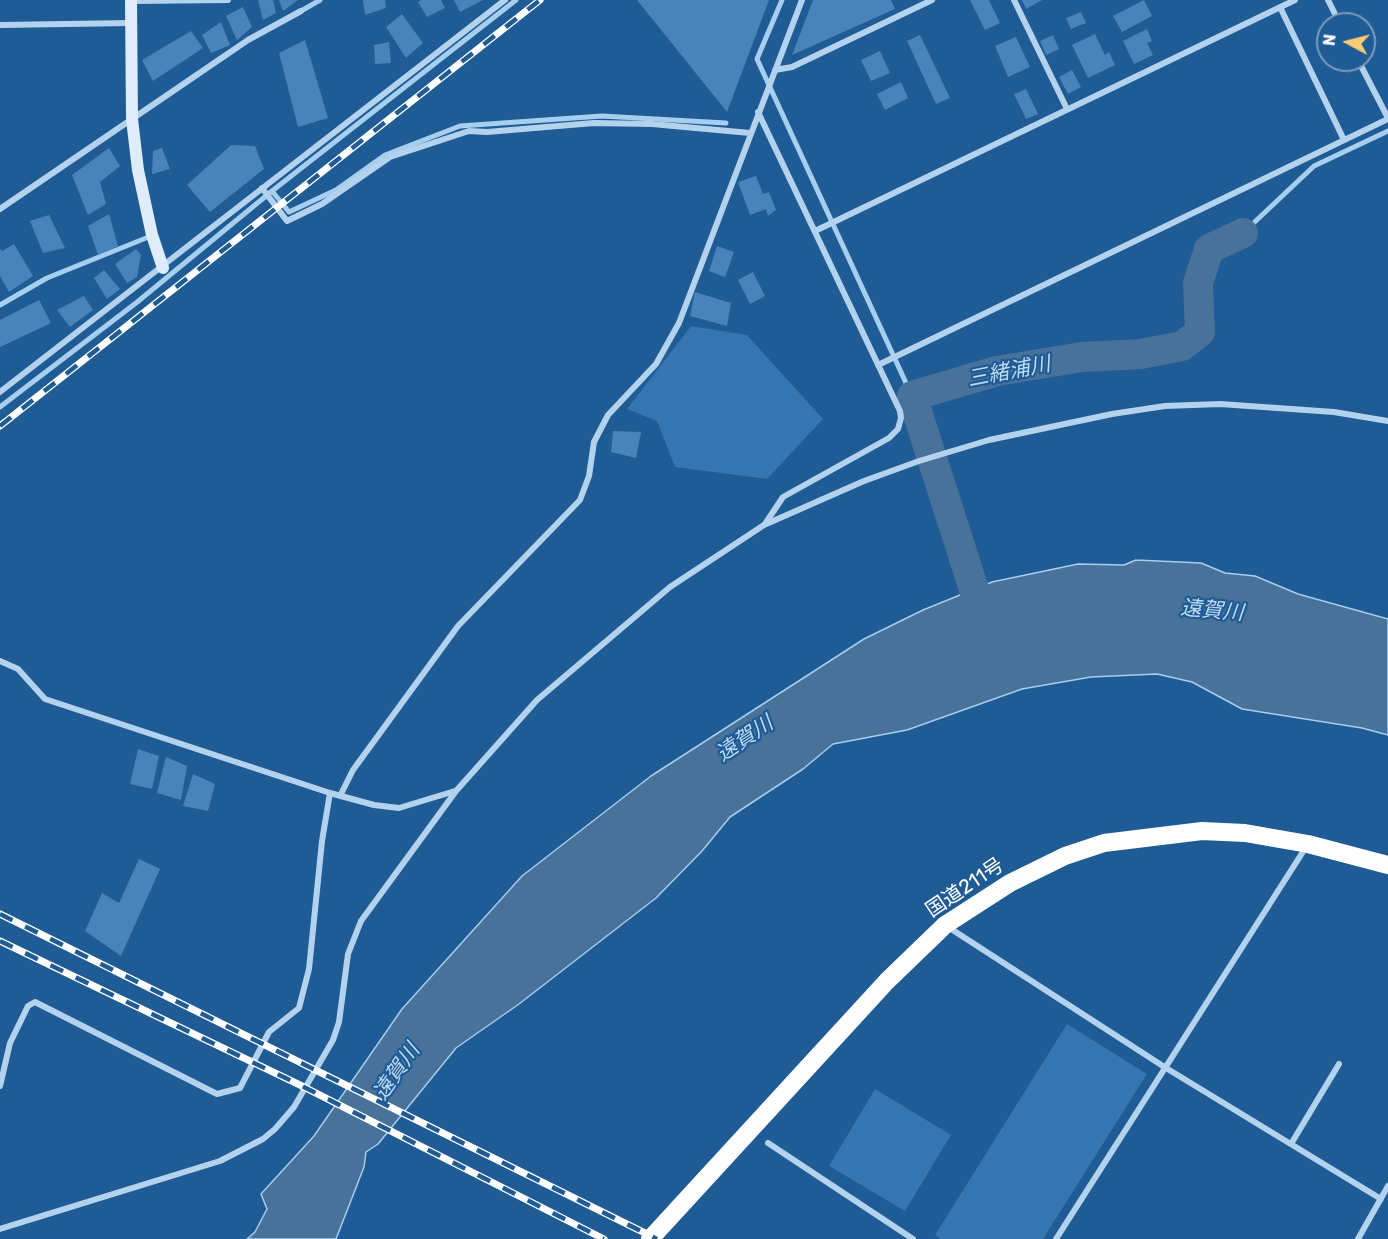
<!DOCTYPE html>
<meta charset="utf-8">
<style>
body{margin:0}
#map{position:relative;width:1388px;height:1239px;overflow:hidden;background:#1f5b94;font-family:Rubik,sans-serif}
canvas{display:block}
.north{position:absolute;left:1316px;top:12px;width:60px;height:60px;box-sizing:border-box;background:#1f5b94;border:2px solid #799dbf;border-radius:50%;rotate:277deg;font-size:16px;font-weight:700;line-height:24px;text-align:center;color:#fff}
.north::after{content:'';display:block;margin:auto;width:21px;height:27px;background:#fcca73;clip-path:polygon(50% 0,100% 100%,50% 72%,0 100%)}
</style>
<div id="map">
<canvas width="1388" height="1239"></canvas>
<div class="north">N</div>
</div>
<script>
const ctx = document.querySelector('canvas').getContext('2d');
ctx.lineJoin = 'round';
function paint(path, color) { ctx.fillStyle = color; ctx.fill(path, 'evenodd'); }
const poly = rows => new Path2D(rows.map(r => 'M' + r).join(''));
function stroke(path, color, width, dash) { ctx.strokeStyle = color; ctx.lineWidth = width; ctx.lineCap = dash ? 'butt' : 'round'; ctx.setLineDash(dash || []); ctx.stroke(path); }
function drawText(font, color, halo, rows, align = 'center') {
  ctx.font = font + ' Rubik,"Noto Sans JP",sans-serif'; ctx.lineWidth = 4.5; ctx.setLineDash([]); ctx.textBaseline = 'middle'; ctx.strokeStyle = halo; ctx.fillStyle = color; for (const [text, x, y, turn = 0] of rows) {
    ctx.save(); ctx.translate(x, y); ctx.rotate((+turn || 0) * Math.PI / 180); ctx.textAlign = isNaN(turn) ? turn : align; if (halo) ctx.strokeText(text, 0, 0); ctx.fillText(text, 0, 0); ctx.restore();
  }
}
const green = poly([
 [691,326,747,335,823,419,767,479,675,467,657,421,627,409],
 [1067,1024,1147,1074,1043,1239,941,1239,935,1235],
 [875,1089,951,1135,905,1211,829,1166]
]);
const water = poly([
 [1136,560,1201,563,1225,573,1255,576,1298,594,1388,619,1388,735,1362,728,1242,709,1192,682,1157,674,1091,677,1022,689,907,730,833,744,803,769,730,817,702,851,656,898,519,1004,456,1048,378,1144,366,1152,364,1167,336,1239,247,1239,255,1232,267,1209,261,1194,314,1136,402,1009,522,876,651,776,864,639,923,610,992,582,1078,564,1124,565,1136,560]
]);
const stream = poly([
 [782,0,757,59,912,396],
 [301,11,320,0],
 [272,191,516,0],
 [1243,233,1314,166,1388,131],
 [0,305,47,278,151,236],
 [0,407,136,303,272,191,289,212,336,190,385,155,460,126,602,116,726,123]
]);
const river = poly([
 [979,605,912,396,997,371,1082,357,1141,354,1182,346,1200,332,1198,283,1209,249,1243,233]
]);
const building = poly([
 [258,0,273,0,276,13,263,20],
 [279,0,298,0,283,11],
 [363,0,385,0,386,8,365,15],
 [421,0,441,0,445,8,427,17,418,2],
 [454,0,483,0,460,12],
 [637,0,769,0,727,112],
 [813,0,891,0,895,9,792,55],
 [970,0,989,0,1000,23,985,30],
 [1022,0,1042,0,1026,9],
 [1144,0,1152,16,1122,32,1113,16],
 [243,7,252,27,237,40,226,16],
 [1081,12,1086,23,1071,29,1066,18],
 [402,14,423,43,406,58,386,27],
 [221,22,230,45,211,53,202,35],
 [1147,29,1152,41,1147,43,1153,55,1134,64,1123,41],
 [191,31,203,48,153,81,142,60],
 [1095,34,1105,55,1109,52,1115,65,1088,78,1072,45],
 [920,35,950,98,936,104,907,41],
 [1053,35,1059,49,1046,55,1040,41],
 [1016,37,1030,67,1008,77,995,46],
 [305,40,328,118,298,127,279,53],
 [389,42,391,63,375,64,374,45],
 [880,51,890,73,871,81,861,60],
 [1072,70,1081,87,1068,94,1059,77],
 [901,82,908,98,885,110,877,94],
 [1026,89,1038,114,1026,119,1014,94],
 [231,145,255,146,264,169,210,212,187,185],
 [109,148,120,166,100,182,106,204,88,215,72,175],
 [162,148,170,169,152,174,153,151],
 [756,176,763,194,769,192,776,210,768,216,766,209,750,215,738,182],
 [109,214,118,246,98,255,88,226],
 [49,215,65,248,43,253,30,221],
 [14,244,33,276,9,292,0,276,0,249,2,251],
 [717,246,734,252,725,277,709,271],
 [136,249,141,255,137,277,127,283,115,264],
 [104,270,120,289,107,299,94,278],
 [753,272,765,296,750,304,738,280],
 [695,292,731,303,727,326,690,316],
 [84,296,93,310,70,327,57,310],
 [39,300,51,323,0,347,0,320],
 [613,431,641,432,636,458,611,452],
 [138,749,159,756,152,789,130,784],
 [166,757,187,766,181,800,157,793],
 [193,774,215,784,208,811,183,806],
 [139,859,160,869,121,956,85,931,102,893,119,903]
]);
const street = poly([
 [1014,0,1067,109],
 [1328,0,1340,24],
 [131,1,228,0],
 [1280,7,1344,140],
 [0,25,131,23],
 [1358,60,1388,118],
 [775,70,792,67,932,0],
 [758,112,900,411,901,418,898,429,889,438,783,497,765,524],
 [262,188,287,221,322,204,390,157,469,131,487,132,594,123,652,124,750,133],
 [0,209,248,40,301,11],
 [815,231,1295,0],
 [878,365,1388,119],
 [0,392,505,0],
 [0,661,18,669,45,699,330,793,374,805,399,808,455,791],
 [340,796,353,770,458,626,580,500,589,476,594,442,608,415,656,364,679,323,802,0],
 [948,927,1166,1068,1381,1199],
 [0,1086,10,1043,28,1006,35,1002,217,1094,240,1088,269,1032,299,1008,309,969,322,841,330,793],
 [768,1143,913,1239],
 [1291,1144,1339,1064],
 [0,1229,220,1161,263,1139,275,1129,294,1107,333,1040,339,1022,348,954,361,921,456,791,537,700,670,587,764,525,864,481,919,461,989,440,1112,414,1165,406,1220,404,1334,412,1388,421],
 [1056,1239,1306,847],
 [1358,1239,1388,1186]
]);
const secondary = poly([
 [131,0,132,119,138,170,152,235,163,268]
]);
const highway = poly([
 [650,1239,887,981,945,925,1010,883,1065,856,1104,843,1202,831,1245,833,1308,844,1388,865]
]);
const rail = poly([
 [0,426,540,0],
 [0,914,657,1239],
 [0,941,300,1085,604,1239]
]);
const streetNames = [
 ["国道211号",965,888,-34]
];
const waterNames = [
 ["三緒浦川",1009,372,-11],
 ["遠賀川",1212,611,5],
 ["遠賀川",745,739,-34],
 ["遠賀川",397,1072,-55]
];
paint(green, '#3475b2');
paint(water, '#49729a');
stroke(water, '#a6ceef', 1.5);
stroke(stream, '#a6ceef', 5);
stroke(river, '#49729a', 30);
paint(building, '#4884bb');
stroke(street, '#b3d2ee', 6);
stroke(secondary, '#dfedfa', 12);
stroke(highway, '#fff', 18);
stroke(rail, '#fff', 7);
stroke(rail, '#1f5b94', 4.5, [14]);
drawText('20px', '#fff', '#1f5b94', streetNames);
drawText('italic 21px', '#bfdcf5', '#1f5b94', waterNames);
</script>
